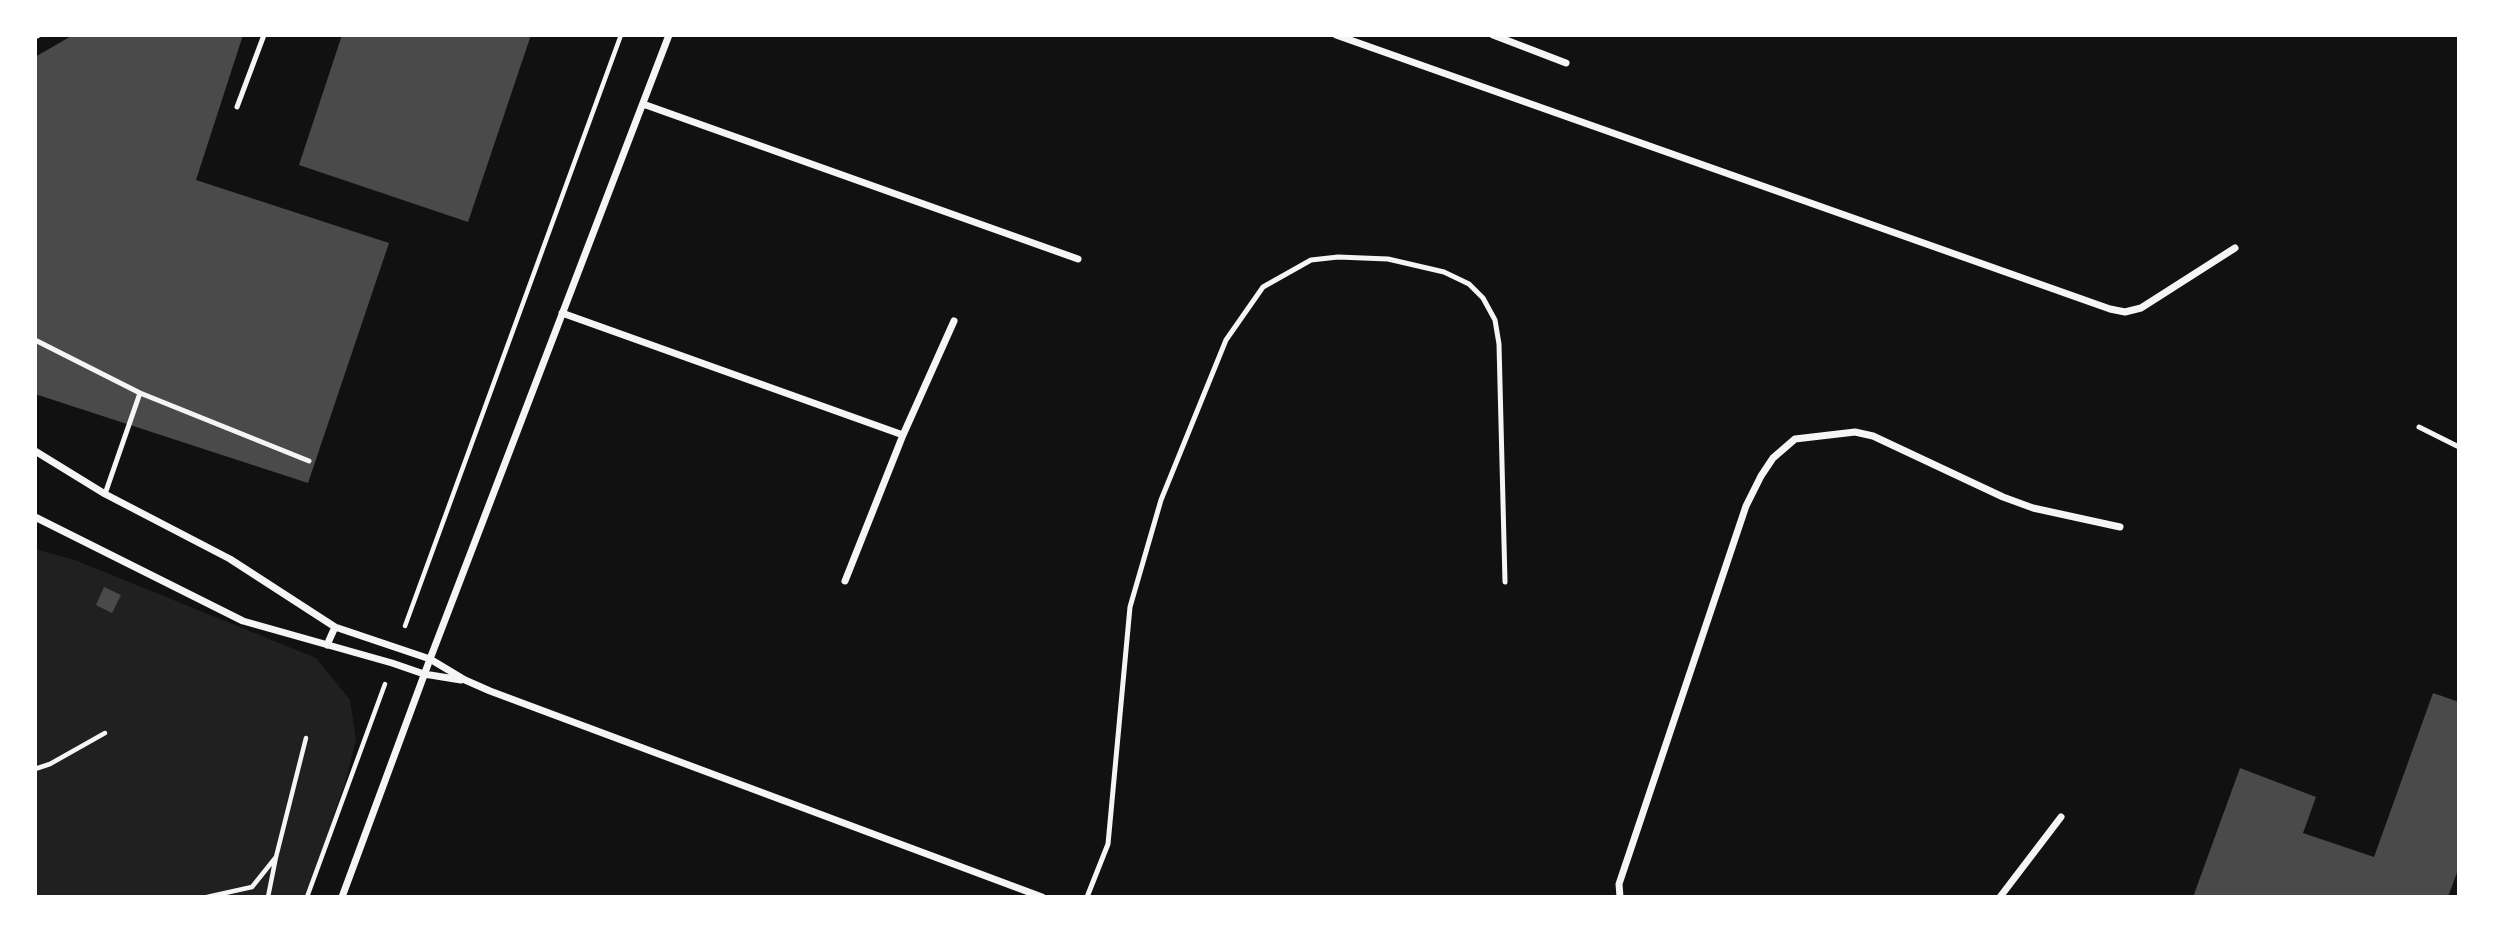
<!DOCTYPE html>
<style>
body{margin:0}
#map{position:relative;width:2494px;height:932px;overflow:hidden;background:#111;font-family:"Libre Baskerville",serif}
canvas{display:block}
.frame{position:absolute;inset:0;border:37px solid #fff;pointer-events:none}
</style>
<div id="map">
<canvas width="2494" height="932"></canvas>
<div class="frame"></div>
</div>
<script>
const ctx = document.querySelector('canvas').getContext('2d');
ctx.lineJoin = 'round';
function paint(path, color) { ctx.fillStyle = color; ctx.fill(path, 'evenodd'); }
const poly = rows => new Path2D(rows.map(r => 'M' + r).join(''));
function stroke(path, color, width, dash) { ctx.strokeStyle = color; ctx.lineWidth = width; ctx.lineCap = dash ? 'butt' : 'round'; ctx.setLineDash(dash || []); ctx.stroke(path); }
const green = poly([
 [35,549,75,560,316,658,350,700,356,740,345,783,306,897,35,897]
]);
const building = poly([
 [73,35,243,35,196,180,389,243,308,483,35,394,35,57],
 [342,35,531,35,468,222,299,165],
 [104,587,121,595,112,613,96,605],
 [2433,693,2459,702,2459,867,2448,897,2193,897,2240,768,2316,797,2303,833,2374,857]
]);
const path = poly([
 [405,626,621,35],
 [35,769,50,764,105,733],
 [276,857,306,738],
 [207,897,252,887,276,857,268,897],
 [307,897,385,684]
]);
const service = poly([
 [35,37,39,35],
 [237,107,264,35],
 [35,340,140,393,309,461],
 [2419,427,2459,447],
 [105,494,140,393],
 [1087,897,1108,844,1130,607,1161,500,1226,340,1263,287,1311,260,1338,257,1388,259,1444,272,1469,284,1483,298,1495,320,1499,344,1505,582]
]);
const minor = poly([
 [1336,35,2110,309,2125,312,2141,308,2235,248],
 [1493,35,1566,63],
 [643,104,1078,259],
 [562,313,903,435],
 [35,451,105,494,230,559,335,627,430,659,465,680,490,691,1042,897],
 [35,517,243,621,392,663,424,674,461,680],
 [845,581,903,435,954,321],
 [327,645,335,627],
 [342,897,430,659,669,35],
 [1620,897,1619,884,1746,506,1761,476,1773,458,1795,439,1855,432,1873,436,2003,497,2033,508,2120,527],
 [2000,897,2061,817]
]);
paint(green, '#202020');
paint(building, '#4a4a4a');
stroke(path, '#f5f5f5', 4.5);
stroke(service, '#f5f5f5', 5);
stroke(minor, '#f5f5f5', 7);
</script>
